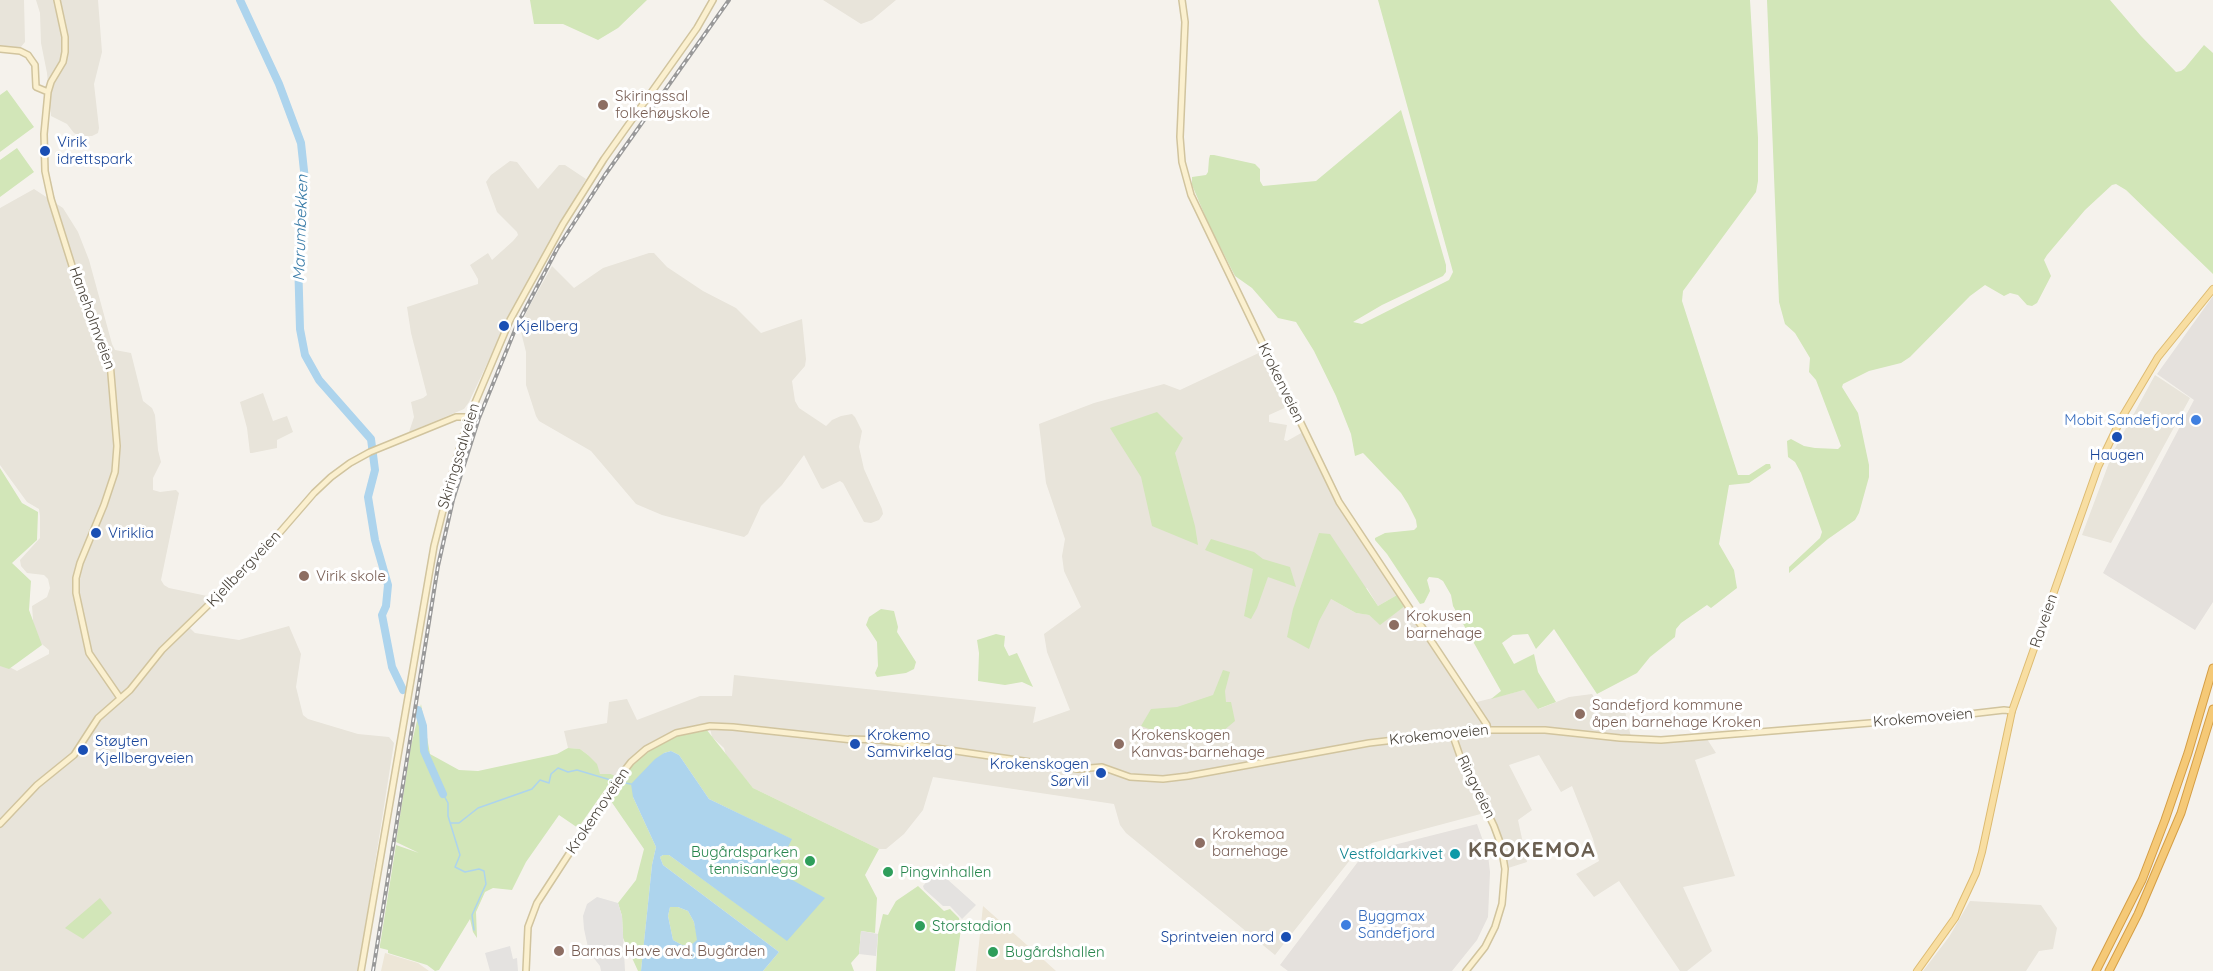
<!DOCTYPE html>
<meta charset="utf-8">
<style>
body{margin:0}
canvas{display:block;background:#f5f2ec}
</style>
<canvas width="2213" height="971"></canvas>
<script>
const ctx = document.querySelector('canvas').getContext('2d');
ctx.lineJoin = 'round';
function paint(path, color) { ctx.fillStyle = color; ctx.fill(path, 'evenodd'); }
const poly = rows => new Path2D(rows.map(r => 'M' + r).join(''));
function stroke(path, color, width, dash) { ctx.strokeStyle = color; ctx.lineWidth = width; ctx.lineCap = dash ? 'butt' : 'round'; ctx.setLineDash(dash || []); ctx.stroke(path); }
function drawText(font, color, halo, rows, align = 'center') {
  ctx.font = font + ' Quicksand,sans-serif'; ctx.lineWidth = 6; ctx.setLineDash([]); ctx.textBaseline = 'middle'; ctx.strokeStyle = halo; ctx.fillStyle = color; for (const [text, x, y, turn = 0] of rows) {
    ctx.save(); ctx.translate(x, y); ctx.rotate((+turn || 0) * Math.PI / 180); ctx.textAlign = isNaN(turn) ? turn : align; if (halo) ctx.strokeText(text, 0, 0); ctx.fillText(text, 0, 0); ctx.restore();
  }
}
const residential = poly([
 [0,0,24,0,25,42,20,48,9,53,0,52],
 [36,0,98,0,102,52,94,84,99,128,98,133,92,136,80,136,74,133,67,124,51,116,47,73,41,43,40,13],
 [823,0,896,0,872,20,861,24],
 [510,161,517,162,538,189,559,165,565,165,586,179,519,296,469,402,464,409,409,432,414,417,411,402,423,398,427,395,411,333,407,307,478,284,478,279,470,265,488,253,492,260,513,241,518,235,517,232,497,212,486,182,491,175],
 [34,189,63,208,78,232,89,260,112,344,115,350,131,353,143,401,152,408,155,415,158,450,161,462,153,478,153,490,160,492,176,490,179,493,161,580,164,585,169,588,212,597,191,617,189,627,195,633,239,640,289,626,301,654,296,687,303,715,308,719,358,734,389,737,394,743,358,971,0,971,0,662,17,671,49,654,49,650,37,640,34,633,32,606,47,597,50,588,48,579,44,575,27,573,21,566,20,560,40,538,40,516,39,509,27,502,0,465,0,208],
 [649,253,654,253,667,267,703,291,736,308,761,333,802,319,806,359,805,366,792,381,795,401,799,408,826,426,832,420,841,416,852,414,855,417,862,431,859,447,864,469,882,509,883,514,879,520,871,523,864,522,843,483,840,481,823,489,821,488,804,455,782,485,761,506,748,534,744,537,662,515,636,504,591,451,539,421,536,416,526,385,526,352,521,332,517,333,529,307,552,266,574,288,603,268],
 [1263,351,1289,406,1269,415,1269,422,1287,425,1284,440,1287,441,1303,432,1343,515,1397,595,1378,606,1367,588,1331,599,1356,613,1369,615,1380,624,1405,606,1473,703,1524,690,1539,709,1569,697,1592,694,1604,712,1625,711,1631,737,1626,742,1666,743,1707,739,1716,753,1695,760,1735,876,1683,887,1712,951,1687,971,1680,971,1619,881,1594,897,1576,874,1599,861,1593,839,1572,786,1561,792,1539,755,1509,765,1532,810,1518,820,1527,862,1505,869,1488,812,1372,843,1357,852,1350,860,1275,955,1126,833,1120,825,1114,804,933,777,923,810,904,834,886,849,879,849,753,788,726,755,724,748,712,737,709,724,676,730,651,742,641,749,615,777,611,774,600,774,588,755,580,749,568,748,564,731,607,723,609,702,627,699,637,720,700,696,732,696,734,675,1036,707,1033,723,1070,710,1047,652,1044,634,1081,607,1064,571,1062,556,1065,539,1046,483,1039,424,1094,403,1164,384,1180,390],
 [2155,375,2190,398,2111,543,2082,535,2113,452],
 [263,393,273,421,287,416,293,432,277,440,277,448,252,453,250,453,247,428,240,402],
 [1970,901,2041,905,2057,928,2053,949,2039,951,2026,971,1923,971,1949,937]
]);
const industrial = poly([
 [2213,296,2213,602,2195,630,2103,573,2194,400,2157,374],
 [1477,824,1488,855,1490,872,1488,917,1477,940,1452,971,1288,971,1280,965,1360,859,1374,850]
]);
const education = poly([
 [983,906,1045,961,1056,971,976,971],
 [385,953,418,963,429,971,381,971]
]);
const green = poly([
 [530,0,647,0,618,28,598,40,563,24,534,24],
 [1378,0,1750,0,1758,138,1758,181,1756,192,1683,291,1682,301,1738,475,1749,475,1766,464,1770,464,1771,468,1749,483,1729,485,1719,544,1734,570,1737,588,1711,608,1707,605,1681,623,1676,629,1675,637,1650,657,1637,673,1597,694,1554,629,1536,649,1528,634,1513,635,1502,643,1514,664,1534,654,1538,672,1556,702,1538,709,1524,690,1491,699,1501,691,1453,606,1451,595,1443,581,1438,578,1429,577,1427,580,1430,591,1424,603,1420,604,1387,554,1375,540,1375,538,1385,533,1414,530,1417,527,1416,520,1408,504,1401,493,1365,455,1363,453,1355,456,1351,434,1336,396,1314,351,1296,322,1278,318,1252,288,1235,276,1209,225,1192,185,1192,177,1206,175,1208,172,1209,159,1210,155,1214,155,1255,164,1260,169,1260,181,1263,186,1316,181,1401,110,1446,265,1446,272,1443,276,1382,305,1353,322,1362,324,1449,280,1453,272],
 [1767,0,2110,0,2141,36,2176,72,2181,71,2185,68,2204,45,2213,53,2213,274,2126,190,2116,184,2112,185,2085,210,2047,255,2044,260,2051,276,2037,303,2032,306,2027,305,2018,295,2010,293,2004,296,1985,285,1970,296,1910,357,1901,363,1869,371,1843,384,1842,387,1858,413,1869,465,1869,477,1859,513,1855,520,1828,539,1789,573,1789,567,1820,538,1822,532,1801,473,1795,462,1788,457,1787,441,1791,439,1804,446,1815,448,1838,449,1841,446,1816,380,1809,372,1810,358,1795,333,1785,324,1779,302],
 [7,90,34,127,0,152,0,95],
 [17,148,34,172,0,197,0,160],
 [1157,412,1183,438,1175,453,1195,526,1198,545,1152,526,1141,477,1110,428],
 [0,468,22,503,38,512,37,540,12,563,31,581,29,610,42,645,9,669,0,666],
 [1319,533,1330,534,1378,606,1397,595,1405,606,1380,625,1369,615,1356,613,1331,599,1319,621,1309,649,1287,637,1293,609],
 [1211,539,1254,552,1263,559,1290,567,1296,587,1268,577,1257,608,1251,619,1244,616,1253,569,1205,550],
 [881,609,894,611,898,627,897,632,916,662,914,669,906,673,877,677,875,673,878,666,877,642,866,625,869,617],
 [996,634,1005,636,1004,646,1009,656,1017,653,1033,687,1022,682,1005,685,978,681,979,653,977,640],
 [1223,670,1230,672,1225,691,1226,702,1231,702,1235,721,1223,731,1204,741,1190,742,1176,739,1141,726,1151,709,1177,707,1213,695],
 [421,704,430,754,459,770,478,771,557,754,568,748,580,749,588,755,597,764,600,774,611,774,620,779,634,762,659,744,673,737,706,729,753,788,879,849,865,875,877,898,875,933,861,931,859,954,851,963,854,971,763,971,779,952,663,865,660,857,663,855,669,855,787,940,781,875,776,871,791,839,709,799,679,755,671,751,664,753,633,797,656,847,652,865,641,971,638,971,623,938,622,916,618,903,636,880,644,849,604,791,578,828,559,815,526,862,512,890,493,888,485,892,476,912,477,938,473,932,470,919,439,970,435,971,427,965,388,953,388,950,380,948,380,945,396,845,419,853,396,842,411,746],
 [918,886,944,911,950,909,959,918,961,929,955,971,876,971,878,934,883,914,888,915,896,901],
 [100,898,112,913,83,939,65,928],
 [670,907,678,907,688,911,694,922,698,940,691,945,682,945,673,940,668,916]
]);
const parking = poly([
 [937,870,976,905,962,919,950,906,943,906,924,889,923,886],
 [597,897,618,903,622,916,625,971,601,971,600,966,589,952,584,929,583,916,587,904],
 [861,931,878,934,876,956,859,954],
 [510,946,513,959,517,958,518,971,490,971,485,953]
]);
const water = poly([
 [671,751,679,755,709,799,792,839,776,871,825,898,787,941,669,855,663,855,660,857,663,865,779,952,763,971,641,971,652,865,656,847,633,797,631,784,655,759,664,753],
 [670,907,678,907,688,911,694,922,697,940,691,945,682,945,673,940,668,916]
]);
const stream = poly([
 [619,782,631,784],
 [443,794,448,803,448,816,460,855,455,867,465,872,479,869,484,871,486,884,472,915,474,930],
 [451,823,459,823,478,808,532,789,540,780,549,783,551,774,558,768,568,772,577,770,614,781]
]);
const river = poly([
 [240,0,279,84,301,143,305,180,298,259,300,329,305,355,319,380,371,439,375,470,368,497,375,540,388,585,386,606,382,615,392,667,403,690],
 [418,710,423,726,424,751,443,794]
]);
const secondary = poly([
 [57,0,65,37,65,52,63,62,51,82,48,92,44,134,45,171,51,199,85,307,110,362,117,446,115,472,104,505,80,563,76,578,76,593,89,653,120,698],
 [1182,0,1185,22,1180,137,1182,162,1191,195,1339,502,1487,725,1488,730],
 [0,49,20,51,28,55,35,65,36,87,48,92],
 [1453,736,1460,756,1494,826,1501,845,1505,869,1502,904,1495,927,1485,947,1466,971],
 [850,739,881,740,1078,769,1102,767,1130,777,1163,779,1188,776,1369,743,1437,735,1453,736,1488,730,1545,730,1620,738,1661,740,1944,717,2004,710,2012,711],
 [0,824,37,785,74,755,98,718,130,690,162,650,262,553,314,493,331,477,350,463,370,452,456,417,469,417],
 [361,971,434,546,455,463,469,417,510,320,563,224,604,159,697,28,713,0],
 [526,971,528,927,537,903,617,780,631,762,646,749,676,733,710,726,733,727,853,740]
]);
const primary = poly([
 [1917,971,1955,918,1976,873,1982,852,2012,711,2098,467,2121,419,2158,357,2213,289]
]);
const highway = poly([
 [2096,971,2142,880,2165,820,2188,753,2213,668],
 [2109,971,2138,914,2181,813,2213,709]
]);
const rail = poly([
 [373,971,438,566,453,500,479,418,517,325,557,249,605,175,729,0]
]);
const markers = [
 [603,105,6,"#8d6e63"],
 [45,151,6,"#1a4fb4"],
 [504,326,6,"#1a4fb4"],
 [2196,420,6,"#3f7fe0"],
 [2117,437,6,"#1a4fb4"],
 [96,533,6,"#1a4fb4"],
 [304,576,6,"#8d6e63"],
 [1394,625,6,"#8d6e63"],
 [1580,714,6,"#8d6e63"],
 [855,744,6,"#1a4fb4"],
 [1119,744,6,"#8d6e63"],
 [83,750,6,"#1a4fb4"],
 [1101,773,6,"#1a4fb4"],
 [1200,843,6,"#8d6e63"],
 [1455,854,6,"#0f9aa8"],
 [810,861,6,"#2e9e5b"],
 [888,872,6,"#2e9e5b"],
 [1346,925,6,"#3f7fe0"],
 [920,926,6,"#2e9e5b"],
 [1286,937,6,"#1a4fb4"],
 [559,951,6,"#8d6e63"],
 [993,952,6,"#2e9e5b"]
];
const educationNames = [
 ["Skiringssal",615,96],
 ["folkehøyskole",615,113],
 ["Virik skole",316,576],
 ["Krokusen",1406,616],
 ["barnehage",1406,633],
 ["Sandefjord kommune",1592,705],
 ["åpen barnehage Kroken",1592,722],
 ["Krokenskogen",1131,735],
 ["Kanvas-barnehage",1131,752],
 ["Krokemoa",1212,834],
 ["barnehage",1212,851],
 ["Barnas Have avd. Bugården",571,951]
];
const transitNames = [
 ["Virik",57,142],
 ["idrettspark",57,159],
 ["Kjellberg",516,326],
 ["Haugen",2117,455,"center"],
 ["Viriklia",108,533],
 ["Krokemo",867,735],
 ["Samvirkelag",867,752],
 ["Støyten",95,741],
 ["Kjellbergveien",95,758],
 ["Krokenskogen",1089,764,"right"],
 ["Sørvil",1089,781,"right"],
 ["Sprintveien nord",1274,937,"right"]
];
const streetNames = [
 ["Haneholmveien",92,318,70],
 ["Krokenveien",1281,383,64],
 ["Skiringssalveien",459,456,-73],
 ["Kjellbergveien",244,569,-46],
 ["Raveien",2044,621,-71],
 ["Krokemoveien",1923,718,-5],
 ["Krokemoveien",1439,735,-6],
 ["Ringveien",1476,787,64],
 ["Krokemoveien",598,811,-56]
];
const shopNames = [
 ["Mobit Sandefjord",2184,420],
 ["Byggmax",1358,916,"left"],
 ["Sandefjord",1358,933,"left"]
];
const leisureNames = [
 ["Bugårdsparken",798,852,"right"],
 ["tennisanlegg",798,869,"right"],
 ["Pingvinhallen",900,872],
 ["Storstadion",932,926],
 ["Bugårdshallen",1005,952]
];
const cultureNames = [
 ["Vestfoldarkivet",1443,854]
];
const waterNames = [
 ["Marumbekken",301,228,-88]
];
const districtNames = [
 ["KROKEMOA",1532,851]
];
paint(residential, '#e8e4da');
paint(industrial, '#e5e1dd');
paint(education, '#ede6d7');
paint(green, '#d2e6b8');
paint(parking, '#e4e2e0');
paint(water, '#add4ed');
stroke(stream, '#add4ed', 1.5);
stroke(river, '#add4ed', 8);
stroke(secondary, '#d1c49e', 8);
stroke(primary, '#ddbb72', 8);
stroke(highway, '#d49e46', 9);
stroke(secondary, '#fbf0cf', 5);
stroke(primary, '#f8dea2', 6);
stroke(highway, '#f5c977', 7);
stroke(rail, '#999', 4);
stroke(rail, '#fff', 1.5, [4.5]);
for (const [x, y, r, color] of markers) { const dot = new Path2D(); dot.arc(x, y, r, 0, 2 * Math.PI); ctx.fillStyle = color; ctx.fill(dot); stroke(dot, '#fff', 2); }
drawText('15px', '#785e54', '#fff', educationNames, 'left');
drawText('15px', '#164399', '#fff', transitNames, 'left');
drawText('15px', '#49433a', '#fff', streetNames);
drawText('15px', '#366cbe', '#fff', shopNames, 'right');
drawText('15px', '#27864d', '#fff', leisureNames, 'left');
drawText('15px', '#0d838f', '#fff', cultureNames, 'right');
drawText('italic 16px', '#367aa7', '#fff', waterNames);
ctx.letterSpacing = '1.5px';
drawText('bold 21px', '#6b6052', '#fff', districtNames);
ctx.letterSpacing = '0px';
</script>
